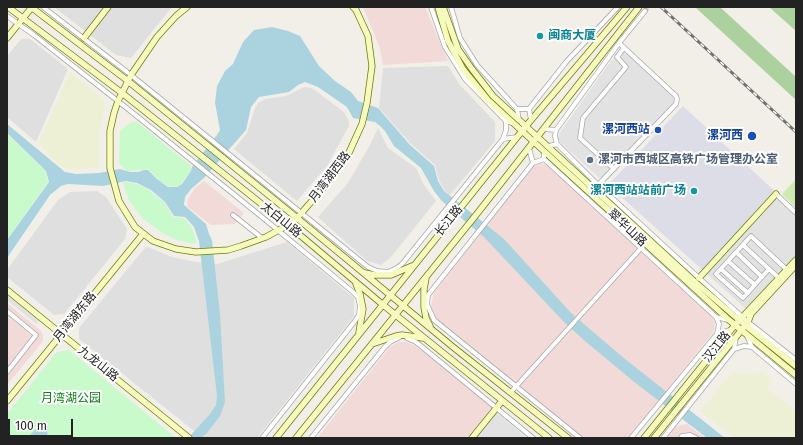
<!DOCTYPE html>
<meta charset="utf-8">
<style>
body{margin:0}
#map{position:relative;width:803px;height:445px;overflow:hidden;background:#f2efe9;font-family:"Fira Sans",sans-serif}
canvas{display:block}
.frame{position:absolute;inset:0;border:8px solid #222;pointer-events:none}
.scale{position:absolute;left:8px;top:419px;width:65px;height:18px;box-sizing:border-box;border:2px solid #222;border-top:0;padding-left:5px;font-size:12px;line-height:14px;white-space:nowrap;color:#222;-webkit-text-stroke:3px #fff;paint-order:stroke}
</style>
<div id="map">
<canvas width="803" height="445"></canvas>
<div class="frame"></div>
<div class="scale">100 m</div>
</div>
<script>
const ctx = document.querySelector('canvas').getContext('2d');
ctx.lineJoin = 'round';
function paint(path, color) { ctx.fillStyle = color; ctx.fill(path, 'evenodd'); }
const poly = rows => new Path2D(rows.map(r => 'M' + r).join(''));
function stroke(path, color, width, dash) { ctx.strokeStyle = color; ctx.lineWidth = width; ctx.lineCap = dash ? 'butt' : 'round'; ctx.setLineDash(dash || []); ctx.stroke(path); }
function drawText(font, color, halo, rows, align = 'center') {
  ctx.font = font + ' "Fira Sans","Noto Sans SC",sans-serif'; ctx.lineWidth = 4; ctx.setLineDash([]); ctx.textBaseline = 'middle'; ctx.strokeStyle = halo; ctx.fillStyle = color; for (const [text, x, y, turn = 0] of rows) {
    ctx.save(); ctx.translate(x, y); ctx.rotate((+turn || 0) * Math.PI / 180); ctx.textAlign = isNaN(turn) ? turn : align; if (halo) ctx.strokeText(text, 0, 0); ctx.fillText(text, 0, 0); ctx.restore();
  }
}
const residential = poly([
 [54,7,172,7,131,58,116,55],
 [21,39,30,39,68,69,36,142,7,117,7,56],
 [448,66,460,85,495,122,495,141,450,195,445,191,439,180,435,165,411,144,379,108,383,68],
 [304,87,312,88,344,112,349,121,349,126,327,166,297,201,234,149,247,133,254,111,258,103,265,99,286,96],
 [378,128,388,148,416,168,424,185,436,201,391,257,381,265,367,261,318,217,348,183,370,145],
 [97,191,106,197,127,229,125,239,64,314,54,315,7,277,7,270,58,200,70,192],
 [287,242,354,298,354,316,257,438,203,438,79,339,79,328,144,249,148,247,172,257,196,262,217,264]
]);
const commercial = poly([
 [363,7,425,7,448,61,383,65,380,48],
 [540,163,548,165,712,317,715,324,713,333,628,438,583,438,435,318,431,305,434,293,533,166],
 [204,181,244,213,235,224,211,225,189,208,187,206,188,199,195,188],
 [7,303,41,331,43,335,43,341,7,385],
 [398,342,407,342,416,346,492,407,467,438,317,438,389,348],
 [687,424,705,438,664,438,673,427]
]);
const farmland = poly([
 [70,72,103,99,105,107,99,133,99,166,96,168,73,170,62,167,38,144],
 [760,371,773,379,767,388,796,411,796,438,735,438,700,411,732,372,747,375]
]);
const grass = poly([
 [796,179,796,208,782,194]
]);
const forest = poly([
 [695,7,720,7,796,77,796,100],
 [769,7,796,7,796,31]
]);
const park = poly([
 [131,122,137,122,191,166,191,171,182,183,176,187,168,186,158,179,148,169,127,171,119,163,120,131],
 [7,134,45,171,48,182,7,239],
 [125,182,137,184,150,191,164,202,173,217,184,218,192,228,197,243,190,243,174,239,161,232,143,219,129,200,123,183],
 [69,350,176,438,93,438,87,436,86,438,47,438,47,426,37,428,27,438,7,438,7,414,57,352]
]);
const parking = poly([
 [623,44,678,94,678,103,605,183,561,143,558,139,559,134],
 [780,196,796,211,796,255,746,309,707,274],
 [7,294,39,321,36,324,7,300],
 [496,412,527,438,475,438]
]);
const plaza = poly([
 [683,106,780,196,707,274,608,185]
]);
const water = poly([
 [272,27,288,31,300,36,319,66,335,81,351,92,358,101,378,108,410,145,434,166,438,181,444,191,504,239,571,313,625,359,725,438,707,438,633,381,585,341,563,321,484,237,449,208,441,200,434,191,421,168,394,146,385,131,380,126,375,122,353,118,347,107,318,87,305,82,298,85,289,92,259,97,251,107,246,130,204,178,191,189,185,197,184,205,206,224,209,234,212,240,220,314,225,402,220,416,207,433,201,438,188,438,210,414,216,405,217,396,199,241,194,227,185,217,174,216,165,202,151,190,137,183,126,181,103,186,68,184,61,186,50,195,7,258,7,240,49,182,46,171,7,133,7,124,65,172,76,174,99,173,120,169,130,172,138,172,144,170,148,170,157,179,168,187,177,187,182,184,191,171,192,167,217,135,220,130,215,103,217,86,225,71,233,64,243,42,254,30],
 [48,426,47,438,27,438,37,428]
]);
const streetTunnel = poly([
 [645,11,649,7]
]);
const street = poly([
 [43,7,131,75,368,267,377,271,388,272,397,268,402,264,503,139,517,137],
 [431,7,445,47,465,79,506,121,512,123],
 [451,7,460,38,477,65,517,109,519,120],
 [7,16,34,35,133,113,257,213,353,292,358,297,360,306,359,315,355,321,262,438],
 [517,109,529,109],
 [531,120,529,109,567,61,618,7],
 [544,129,556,130,619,43,645,11],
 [556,130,555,136,557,144],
 [503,139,506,130,506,121],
 [549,146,557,144,598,185,699,278,748,322,796,360],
 [529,148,533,163,428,295,427,304,434,320,580,438],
 [544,151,544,159,716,317,728,320],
 [533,163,544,159],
 [614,169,580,138,583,118,626,67,617,57,624,48],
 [598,185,676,104,677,99,676,96,619,43],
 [776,194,796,213],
 [233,215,262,238],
 [743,245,769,269],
 [736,252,762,277],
 [728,261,755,285],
 [721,269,748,293],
 [780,279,769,269,743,298,716,274,751,236,788,271],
 [7,311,36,335,7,372],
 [716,317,719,324,717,334],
 [747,336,752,347,796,384],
 [407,338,416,342,533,438],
 [734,349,744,346,752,347],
 [511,392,643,246],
 [311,438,384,348,390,342,400,337],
 [631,438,717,334,730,330],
 [663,438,734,349,736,337],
 [681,438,682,436,690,435,696,438]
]);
const secondary = poly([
 [8,7,122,93,288,225,382,304,549,438],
 [31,7,128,81,297,218,453,347,568,438],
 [187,7,176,16,157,37,131,75,118,101,114,113,110,131,110,168,119,201,135,227,153,241,176,249,196,252,228,250,241,246,266,237,288,225,297,218,325,186,347,157,362,124,367,103,372,66,368,36,356,10,353,7],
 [438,7,448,41,463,69,488,100,729,320,796,375],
 [443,7,458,49,472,69,493,96,695,282,745,325,796,366],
 [7,38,32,7],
 [84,38,108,7],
 [365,273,375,275,391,275,412,266],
 [426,278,424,289,424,307,426,318,430,326],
 [699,278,776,194],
 [356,284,360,294,363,309,359,332],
 [7,290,189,438],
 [372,344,396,336,402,335,423,338],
 [7,401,143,234],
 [276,438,526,126,627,7],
 [296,438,476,215,639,7],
 [472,438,502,401],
 [644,438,735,325,796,260],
 [654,438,748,322,751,314,796,265]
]);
const rail = poly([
 [661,7,796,132]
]);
const markers = [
 [540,36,4,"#0f9aa8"],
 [658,130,4,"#1a4fb4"],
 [752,136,5,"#1a4fb4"],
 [590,160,4,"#5c6f8a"],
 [694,191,4,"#0f9aa8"]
];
const cultureNames = [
 ["闽商大厦",548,36],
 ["漯河西站站前广场",686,191,"right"]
];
const transitNames = [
 ["漯河西站",650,130],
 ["漯河西",743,136]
];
const serviceNames = [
 ["漯河市西城区高铁广场管理办公室",598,160]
];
const streetNames = [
 ["月湾湖西路",330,177,-53],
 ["太白山路",281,220,39],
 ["长江路",449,221,-51],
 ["翠华山路",627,228,43],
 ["月湾湖东路",75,317,-51],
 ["汉江路",717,347,-51],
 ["九龙山路",98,364,39]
];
const parkNames = [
 ["月湾湖公园",71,399]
];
paint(residential, '#e0dfdf');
paint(commercial, '#f2dad9');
paint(farmland, '#eef0d5');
paint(grass, '#cdebb0');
paint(forest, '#add19e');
paint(park, '#c8facc');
paint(parking, '#e2e2e2');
paint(plaza, '#dddde8');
paint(water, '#aad3df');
stroke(streetTunnel, '#c8c6c1', 4, [4, 2]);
stroke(street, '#a9a9a9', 5.5);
stroke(secondary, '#707d05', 7);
stroke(street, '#fff', 4);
stroke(secondary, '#f7fabf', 5.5);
stroke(rail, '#707070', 3);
stroke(rail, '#fff', 1.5, [4.5]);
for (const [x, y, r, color] of markers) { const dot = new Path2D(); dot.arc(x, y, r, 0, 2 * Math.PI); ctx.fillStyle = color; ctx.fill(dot); stroke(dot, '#fff', 1.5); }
drawText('bold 12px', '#0d838f', '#fff', cultureNames, 'left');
drawText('bold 12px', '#164399', '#fff', transitNames, 'right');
drawText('bold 12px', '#4e5e75', '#fff', serviceNames, 'left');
drawText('12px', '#222', '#fff', streetNames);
drawText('12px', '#0c8416', '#fff', parkNames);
</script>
